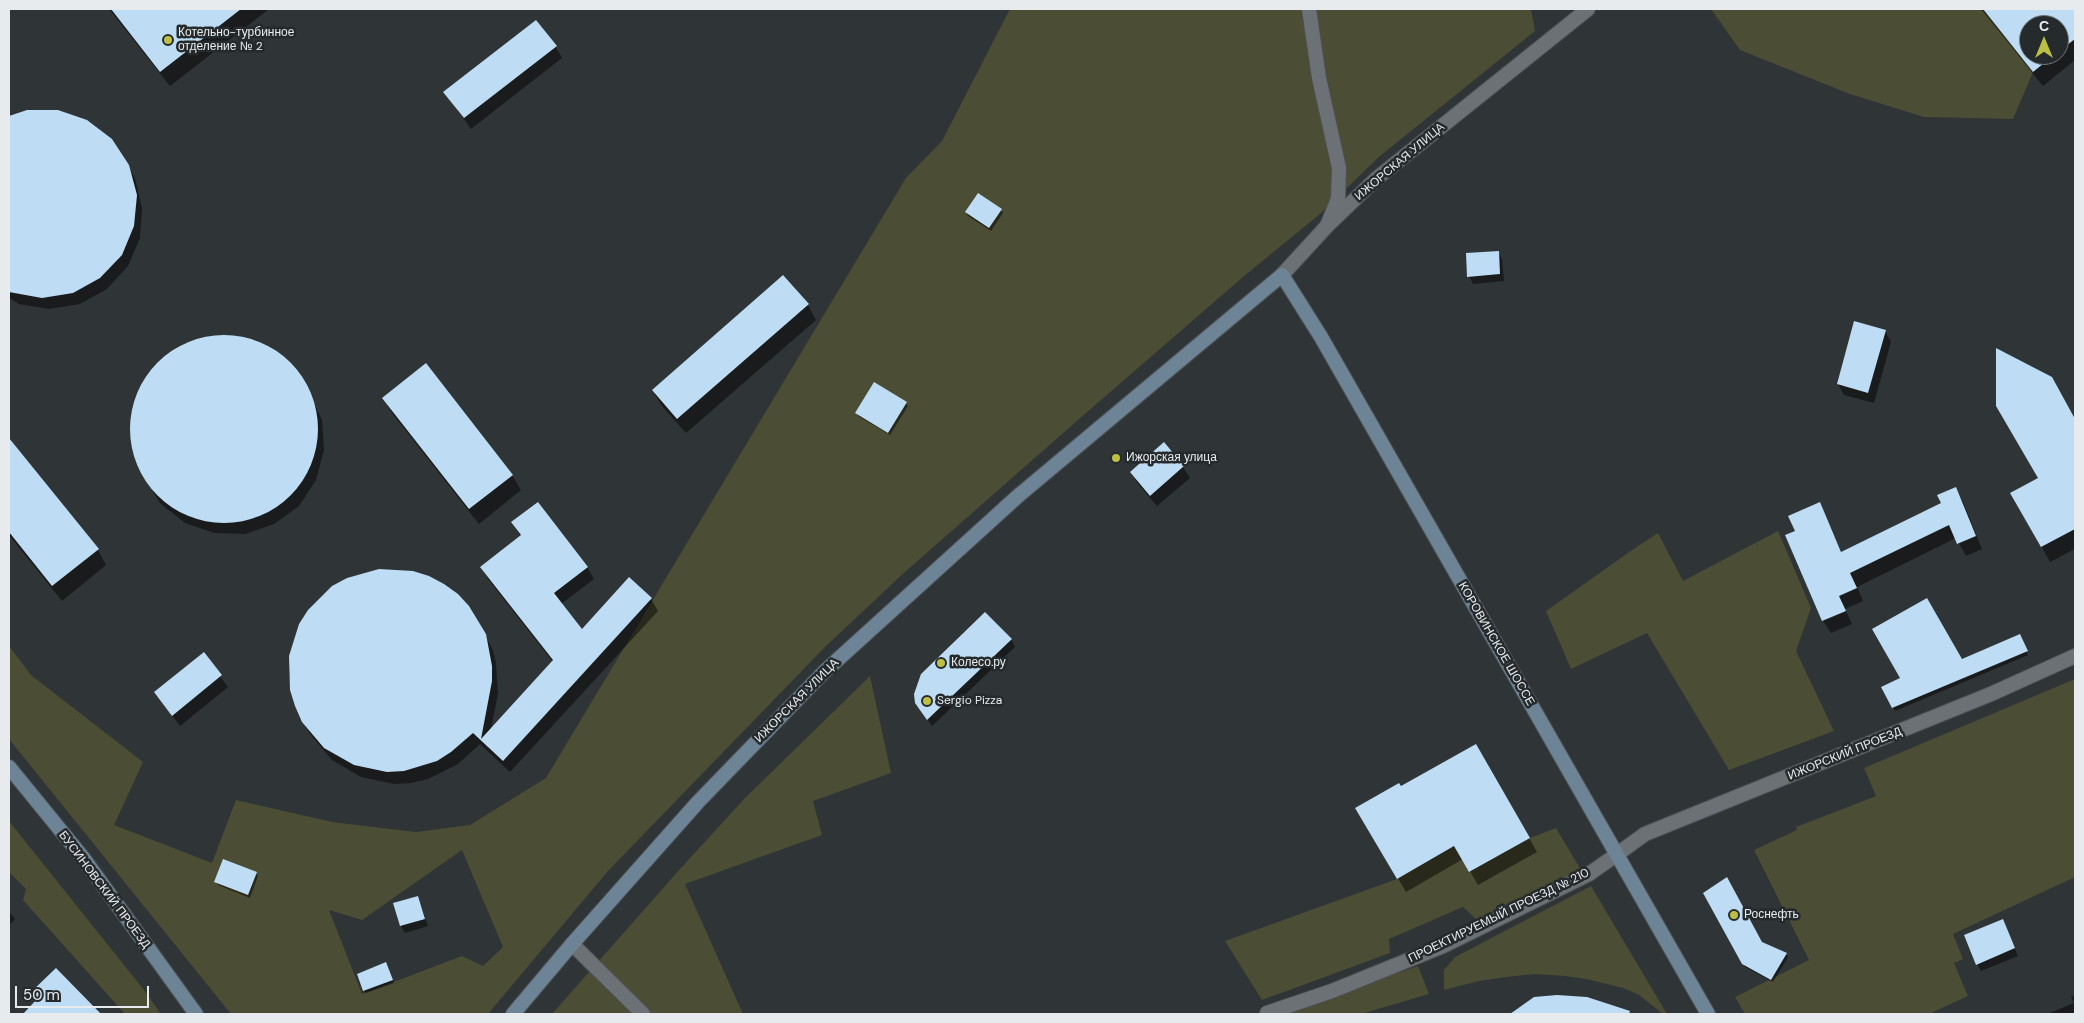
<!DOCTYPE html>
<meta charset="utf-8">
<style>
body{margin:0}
#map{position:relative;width:2084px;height:1023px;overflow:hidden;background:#2f3437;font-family:"DM Sans",sans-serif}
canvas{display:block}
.frame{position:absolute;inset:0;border:10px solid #e8ebed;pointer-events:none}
.north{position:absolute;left:2019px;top:15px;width:50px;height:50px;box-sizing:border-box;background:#252a2d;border:1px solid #73777a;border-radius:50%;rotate:0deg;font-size:14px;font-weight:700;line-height:20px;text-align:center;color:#e8ebed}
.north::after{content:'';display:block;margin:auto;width:18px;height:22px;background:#bcbf44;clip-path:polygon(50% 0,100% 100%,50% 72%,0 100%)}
.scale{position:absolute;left:15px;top:986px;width:134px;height:22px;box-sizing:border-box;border:2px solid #e8ebed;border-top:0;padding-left:6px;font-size:15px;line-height:18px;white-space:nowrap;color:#e8ebed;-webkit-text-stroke:4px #252a2d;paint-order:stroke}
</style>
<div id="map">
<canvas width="2084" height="1023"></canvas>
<div class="frame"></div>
<div class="north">С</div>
<div class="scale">50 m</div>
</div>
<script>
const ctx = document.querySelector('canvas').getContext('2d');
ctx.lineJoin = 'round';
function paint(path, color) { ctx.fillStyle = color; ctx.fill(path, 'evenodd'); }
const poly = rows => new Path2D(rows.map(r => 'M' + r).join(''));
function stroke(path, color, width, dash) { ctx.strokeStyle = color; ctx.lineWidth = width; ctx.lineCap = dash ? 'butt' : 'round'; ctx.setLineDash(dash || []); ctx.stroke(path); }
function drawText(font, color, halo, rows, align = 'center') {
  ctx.font = font + ' "DM Sans",sans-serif'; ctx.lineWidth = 5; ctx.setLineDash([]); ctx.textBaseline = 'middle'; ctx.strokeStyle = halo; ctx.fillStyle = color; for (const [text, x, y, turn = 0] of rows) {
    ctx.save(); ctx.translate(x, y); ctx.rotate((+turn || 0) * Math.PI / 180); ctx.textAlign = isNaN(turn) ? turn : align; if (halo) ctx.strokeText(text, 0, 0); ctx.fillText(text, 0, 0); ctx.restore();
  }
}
const green = poly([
 [1010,9,1531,9,1535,31,1380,156,1320,214,1243,277,1078,420,905,572,826,646,608,871,488,1014,231,1014,9,739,9,646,31,675,143,762,114,825,212,863,236,800,332,822,416,832,470,825,546,778,906,178,942,141],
 [462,850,503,947,483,966,462,956,362,994,329,910,362,920],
 [1711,9,1983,9,2033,72,2013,119,1924,117,1850,94,1740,50],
 [1778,531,1811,608,1796,651,1834,731,1729,770,1647,633,1571,669,1546,611,1635,548,1658,533,1683,581],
 [870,676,891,773,813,801,822,835,685,884,743,1014,552,1014,680,869,745,798],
 [2075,679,2075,877,1953,934,1963,959,1954,963,1968,996,1929,1014,1745,1014,1735,997,1809,960,1754,850,1797,830,1796,827,1876,796,1864,768],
 [9,821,144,990,161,1014,125,1014,23,900,26,889,9,872],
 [1556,828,1581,870,1477,920,1463,907,1389,939,1390,953,1262,1000,1225,941,1397,879,1455,846,1470,872,1530,838],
 [1591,886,1667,1014,1663,1014,1639,995,1623,988,1586,979,1565,976,1535,974,1506,977,1479,981,1444,990,1444,970,1455,957],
 [1418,966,1429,994,1361,1014,1278,1014]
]);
const shadow = poly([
 [109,9,269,9,170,86],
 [1981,9,2075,9,2075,60,2043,86],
 [2029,25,2059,25,2059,55,2029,55],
 [556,47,562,58,471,129,445,92],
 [27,111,128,166,135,178,142,208,140,238,128,266,107,289,80,304,49,309,19,304,9,298,9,117],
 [1001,210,1003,213,991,231,968,216,966,212],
 [1498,252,1502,259,1504,281,1473,284,1469,276],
 [808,305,816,320,686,433,662,406,653,391],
 [1885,331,1891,342,1874,403,1844,395,1838,384],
 [225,335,256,340,283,356,303,379,322,420,324,450,316,480,299,506,274,524,245,534,214,533,185,523,160,503,137,465,130,435,133,404,146,376,167,354,195,340],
 [2060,394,2075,421,2075,549,2050,562,2011,493,2040,478],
 [383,398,512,475,521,490,479,524,392,413],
 [906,403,908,406,890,435,858,416,857,413],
 [9,440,98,550,106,565,62,601,9,535],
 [1164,444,1183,467,1190,478,1157,506,1138,484,1131,472],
 [1956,489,1963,502,1982,549,1966,556,1956,538,1857,587,1863,601,1845,609,1852,624,1831,633,1823,621,1787,536,1796,531,1819,504,1842,553,1942,504],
 [512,523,587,567,594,579,561,604,581,631,651,599,658,611,510,772,480,744,458,764,428,779,411,783,394,784,361,777,332,760,310,734,303,721,291,690,289,673,294,640,468,607,492,648,496,663,498,694,491,729,553,662,488,579,481,567,521,537],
 [2019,636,2028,655,1895,711,1883,688,1901,678,1962,661],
 [1011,639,1015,647,932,726,921,711],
 [203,654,228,687,180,726,155,693],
 [1476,745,1537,852,1478,885,1463,859,1406,892,1357,809,1401,788],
 [256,873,258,876,250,898,218,885,216,882],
 [1726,879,1761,943,1786,954,1788,957,1773,982,1745,967,1704,893],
 [418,897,428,926,405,933,401,926],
 [9,912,15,919,9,926],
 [2006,928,2018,956,1981,971,1977,964],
 [387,967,394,983,366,993,364,990],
 [56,970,99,1014,24,1014,38,1000,32,993],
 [2075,995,2075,1014,2047,1014,2074,1003,2071,997],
 [1534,999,1618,1009,1627,1014,1512,1014]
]);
const building = poly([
 [111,9,241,9,160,72],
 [1983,9,2075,9,2075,39,2059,51,2059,25,2029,25,2029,55,2054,55,2033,72],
 [536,20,557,46,464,118,443,92],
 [27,110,58,110,87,120,112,139,129,165,137,195,134,226,122,255,100,278,73,293,42,298,9,292,9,116],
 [978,193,1002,209,989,228,965,212],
 [1499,251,1500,274,1467,277,1466,253],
 [783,275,809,304,677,419,652,390],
 [1854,321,1886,330,1868,393,1837,384],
 '130 429a94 94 0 1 1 188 0a94 94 0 1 1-188 0Z',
 [1996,348,2052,377,2075,419,2075,529,2041,547,2010,493,2038,478,1996,406],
 [426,363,513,475,469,509,382,398],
 [874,382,907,402,888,433,855,413],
 [9,438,99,549,52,586,9,532],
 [1164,442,1184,466,1150,496,1130,472],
 [1956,487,1976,536,1957,544,1949,525,1850,573,1857,588,1839,596,1846,611,1822,621,1785,535,1795,531,1788,516,1820,502,1841,552,1941,503,1937,495],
 [538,502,588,567,554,593,582,629,629,577,652,598,503,761,473,733,451,752,437,761,404,771,387,772,354,765,324,748,302,722,295,706,290,690,289,656,299,624,308,610,332,586,347,578,379,569,413,571,429,576,444,584,458,594,469,606,486,634,492,666,492,681,481,739,553,660,480,567,521,535,511,522],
 [1927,598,1962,659,2020,634,2028,651,1892,708,1881,687,1900,678,1872,629],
 [985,612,1012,639,927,720,915,703,914,694,921,674],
 [204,652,222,675,172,716,154,692],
 [1476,744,1530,838,1469,872,1454,846,1397,879,1355,808,1399,783,1401,786],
 [223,859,257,872,248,895,214,882],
 [1727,877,1762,942,1787,953,1771,980,1742,964,1703,893],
 [418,896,425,919,400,926,393,903],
 [2003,919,2015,948,1976,965,1964,935],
 [386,962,393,980,363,991,357,974],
 [56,968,101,1014,23,1014,37,999,31,992],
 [1557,995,1587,997,1630,1011,1629,1014,1510,1014,1534,997]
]);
const minor = poly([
 [1309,9,1319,78,1339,168,1338,199,1327,226],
 [572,944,643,1014],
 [1267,1013,1332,991,1443,946,1589,874,1616,855]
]);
const tertiary = poly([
 [1282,275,1327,226,1376,179,1588,9],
 [1616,855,1645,834,1991,694,2075,656]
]);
const secondary = poly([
 [9,767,84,859,196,1014],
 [513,1014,572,944,698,802,824,672,1018,496,1282,275,1321,337,1708,1014]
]);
const markers = [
 [168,40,5,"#bcbf44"],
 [1116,458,5,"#bcbf44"],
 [941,663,5,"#bcbf44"],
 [927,701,5,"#bcbf44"],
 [1734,915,5,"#bcbf44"]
];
const poiNames = [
 ["Котельно-турбинное",178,33],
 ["отделение № 2",178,47],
 ["Ижорская улица",1126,458],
 ["Колесо.ру",951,663],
 ["Sergio Pizza",937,701],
 ["Роснефть",1744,915]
];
const streetNames = [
 ["ИЖОРСКАЯ УЛИЦА",1400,162,-40],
 ["КОРОВИНСКОЕ ШОССЕ",1496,644,60],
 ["ИЖОРСКАЯ УЛИЦА",797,701,-45],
 ["ИЖОРСКИЙ ПРОЕЗД",1845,754,-22],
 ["БУСИНОВСКИЙ ПРОЕЗД",104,890,53],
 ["ПРОЕКТИРУЕМЫЙ ПРОЕЗД № 210",1499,916,-26]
];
paint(green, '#4b4d34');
paint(shadow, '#0007');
paint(building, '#bedcf3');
stroke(minor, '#4d5155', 16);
stroke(tertiary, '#4d5155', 16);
stroke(secondary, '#4d5155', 16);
stroke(minor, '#6c7175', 14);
stroke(tertiary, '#6c7175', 14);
stroke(secondary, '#6d8497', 14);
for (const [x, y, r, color] of markers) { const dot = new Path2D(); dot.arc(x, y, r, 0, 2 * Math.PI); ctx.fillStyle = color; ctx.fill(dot); stroke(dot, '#252a2d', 2); }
drawText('12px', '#e8ebed', '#252a2d', poiNames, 'left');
drawText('12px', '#e8ebed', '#252a2d', streetNames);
</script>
